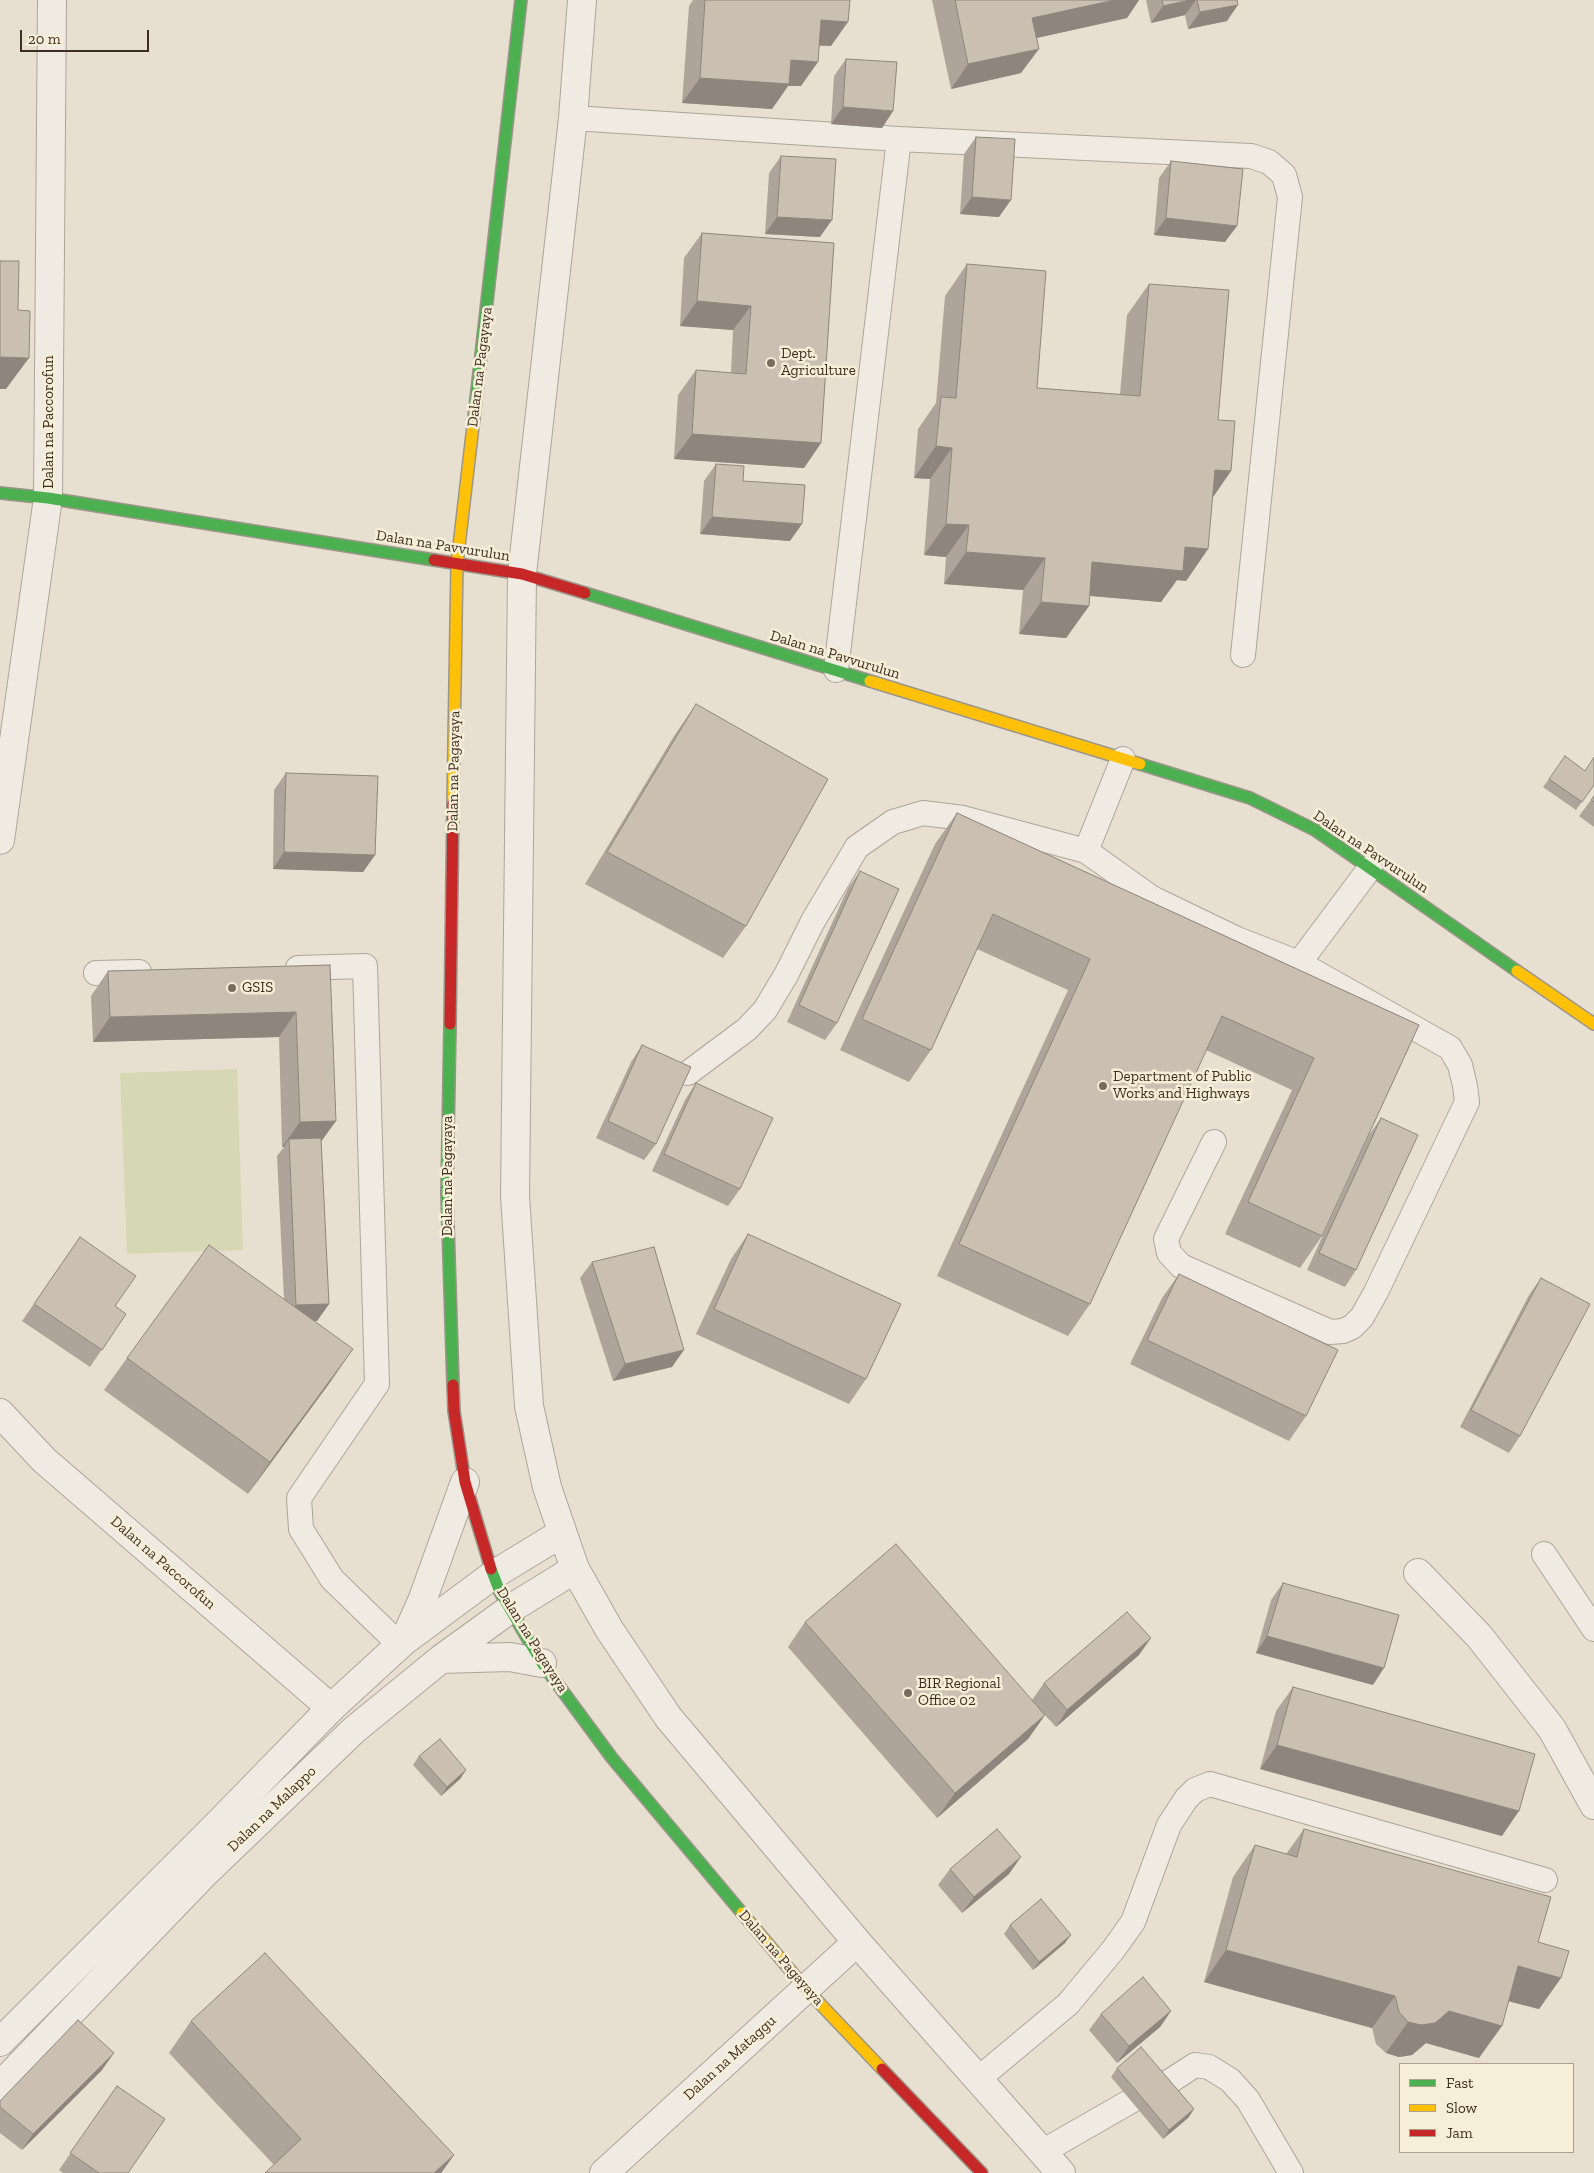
<!DOCTYPE html>
<style>
body{margin:0}
#map{position:relative;width:1594px;height:2173px;overflow:hidden;background:#e7e0d1;font-family:"Zilla Slab",serif}
canvas{display:block}
.legend{position:absolute;left:1399px;top:2063px;width:175px;height:90px;box-sizing:border-box;background:#f7eed8;border:1px solid #ada18e;margin:0;padding:6px 9px;list-style:none;font-size:15px;color:#3d2e20}
.legend li{display:flex;align-items:center;gap:10px;height:25px}
.legend b{width:25px;border:1px solid #ada18e}
.scale{position:absolute;left:20px;top:30px;width:129px;height:22px;box-sizing:border-box;border:2px solid #3d2e20;border-top:0;padding-left:6px;font-size:15px;line-height:18px;white-space:nowrap;color:#3d2e20;-webkit-text-stroke:4px #f7eed8;paint-order:stroke}
</style>
<div id="map">
<canvas width="1594" height="2173"></canvas>
<ul class="legend">
<li><b style="height:6px;background:#4caf50"></b>Fast</li>
<li><b style="height:6px;background:#ffc107"></b>Slow</li>
<li><b style="height:6px;background:#c62828"></b>Jam</li>
</ul>
<div class="scale">20 m</div>
</div>
<script>
const ctx = document.querySelector('canvas').getContext('2d');
ctx.lineJoin = 'round';
function paint(path, color) { ctx.fillStyle = color; ctx.fill(path, 'evenodd'); }
const poly = rows => new Path2D(rows.map(r => 'M' + r).join(''));
function stroke(path, color, width, dash) { ctx.strokeStyle = color; ctx.lineWidth = width; ctx.lineCap = dash ? 'butt' : 'round'; ctx.setLineDash(dash || []); ctx.stroke(path); }
function drawText(font, color, halo, rows, align = 'center') {
  ctx.font = font + ' "Zilla Slab",serif'; ctx.lineWidth = 5; ctx.setLineDash([]); ctx.textBaseline = 'middle'; ctx.strokeStyle = halo; ctx.fillStyle = color; for (const [text, x, y, turn = 0] of rows) {
    ctx.save(); ctx.translate(x, y); ctx.rotate((+turn || 0) * Math.PI / 180); ctx.textAlign = isNaN(turn) ? turn : align; if (halo) ctx.strokeText(text, 0, 0); ctx.fillText(text, 0, 0); ctx.restore();
  }
}
const green = poly([
 [237,1069,243,1250,127,1254,120,1073]
]);
const lane = poly([
 [573,118,899,139,1251,156,1269,162,1284,175,1290,197,1243,655],
 [836,670,899,139],
 [1123,759,1086,851,1152,898,1237,939,1299,963,1370,868],
 [298,968,365,966,377,1384,299,1498,301,1529,332,1579,400,1645],
 [96,973,139,972],
 [688,1073,747,1029,765,1010,786,975,813,921,857,847,893,822,923,813,963,818,1086,851],
 [1214,1142,1166,1239,1169,1253,1181,1266,1330,1332,1343,1331,1352,1327,1362,1317,1376,1292,1467,1102,1465,1086,1460,1065,1450,1048,1299,963],
 [1544,1554,1594,1629],
 [977,2080,1068,2004,1113,1950,1133,1922,1169,1825,1186,1799,1195,1790,1210,1784,1545,1880],
 [1161,2087,1195,2065,1209,2067,1230,2080,1248,2100,1291,2173],
 [1042,2152,1131,2101]
]);
const street = poly([
 [582,0,573,118,522,574,515,1196,529,1406,547,1487,575,1569,609,1629,668,1717,857,1942,1061,2173],
 [0,840,48,498,52,0],
 [0,1413,44,1460,331,1708],
 [1418,1573,1479,1636,1552,1729,1594,1805],
 [405,1639,422,1601,465,1482],
 [441,1659,510,1657,542,1663],
 [0,2042,220,1822,331,1708,404,1641,493,1575,562,1533],
 [0,2086,202,1876,354,1730,441,1659,510,1609,575,1569],
 [604,2173,857,1942]
]);
const fast = poly([
 [473,426,521,0],
 [0,493,48,498,434,560],
 [585,593,870,681],
 [1140,764,1250,798,1315,830,1517,971],
 [450,1024,447,1193,453,1385],
 [491,1569,500,1592,542,1663,612,1758,742,1913]
]);
const slow = poly([
 [870,681,1140,764],
 [453,803,457,563,473,426],
 [1517,971,1594,1024],
 [742,1913,806,1989,882,2069]
]);
const jam = poly([
 [434,560,522,574,585,593],
 [450,1024,453,803],
 [453,1385,454,1411,465,1482,491,1569],
 [882,2069,982,2173]
]);
const wall = poly([
 [693,0,850,0,831,46,820,46,801,86,788,86,772,109,682,103,689,6],
 [932,0,1139,0,1127,18,1036,38,1021,73,951,89],
 [1146,0,1237,0,1227,21,1188,29,1185,15,1151,23],
 [846,59,893,111,882,128,831,124,834,76],
 [976,137,999,217,960,214,964,154],
 [781,156,820,237,765,234,769,173],
 [1171,161,1225,242,1154,235,1159,178],
 [702,233,834,243,821,443,804,468,674,459,678,395,696,370,731,373,733,330,680,326,684,258],
 [967,264,1037,388,1120,394,1127,315,1149,284,1218,420,1231,471,1212,498,1208,549,1186,581,1177,580,1161,602,1089,596,1089,606,1066,638,1019,634,1023,590,944,584,946,557,924,555,930,479,914,478,918,429,936,403,945,296],
 [716,464,743,481,790,541,700,534,704,481],
 [696,704,746,926,723,958,585,884,674,736],
 [286,773,375,855,363,872,273,869,274,790],
 [1549,779,1594,785,1576,810,1543,787],
 [1594,796,1594,827,1579,816],
 [957,813,1419,1025,1322,1236,1300,1268,1225,1234,1292,1090,1206,1050,1090,1304,1068,1336,937,1276,1068,990,977,949,931,1050,909,1082,840,1050,935,844],
 [860,871,837,1023,825,1040,787,1022,848,888],
 [330,965,321,1142,329,1304,317,1321,313,1321,331,1381,248,1494,104,1390,127,1358,284,1299,277,1156,284,1147,282,1147,279,1037,93,1042,91,996,108,971],
 [642,1045,656,1144,644,1160,596,1138,631,1062],
 [696,1083,740,1189,728,1206,652,1171,685,1100],
 [1381,1118,1356,1270,1345,1287,1307,1270,1369,1135],
 [748,1234,866,1379,849,1404,696,1334,731,1259],
 [80,1237,115,1306,126,1314,90,1367,22,1321],
 [592,1262,672,1367,613,1381,580,1278],
 [1179,1274,1306,1416,1289,1441,1130,1364,1162,1298],
 [1541,1278,1520,1436,1509,1453,1460,1427,1529,1295],
 [1283,1583,1373,1685,1256,1653,1271,1600],
 [805,1622,1032,1700,1044,1683,1139,1655,1056,1727,1045,1715,1028,1739,937,1818,788,1647],
 [1293,1687,1502,1836,1260,1769,1276,1711],
 [419,1756,466,1770,460,1779,441,1796,413,1765],
 [1304,1829,1538,1942,1561,1978,1539,2009,1508,2001,1479,2058,1426,2043,1412,2055,1399,2057,1386,2053,1376,2044,1372,2028,1204,1982,1233,1877,1255,1845,1286,1854],
 [950,1869,1009,1874,962,1913,938,1885],
 [1010,1925,1065,1943,1033,1970,1004,1934],
 [1171,2011,1160,2027,1117,2063,1089,2030,1101,2014],
 [191,2021,454,2155,441,2173,265,2173,274,2165,169,2053],
 [1117,2068,1194,2109,1188,2118,1163,2139,1111,2077],
 [102,2070,22,2150,0,2133,0,2101],
 [117,2086,128,2173,63,2173,59,2170]
]);
const shadedWall = poly([
 [1115,0,1139,0,1127,18,1014,43,1032,18],
 [1190,0,1196,0,1185,15,1151,23,1163,6],
 [1238,5,1227,21,1188,29,1200,12],
 [821,20,848,22,831,46,804,44],
 [1039,49,1021,73,951,89,968,64],
 [791,60,818,62,801,86,788,86,772,109,682,103,700,78],
 [843,107,893,111,882,128,831,124],
 [972,197,1011,200,999,217,960,214],
 [777,217,832,220,820,237,765,234],
 [1166,218,1237,226,1225,242,1154,235],
 [697,301,751,306,733,330,680,326],
 [0,357,29,358,6,389,0,389],
 [692,434,821,443,804,468,674,459],
 [936,446,952,448,930,479,914,478],
 [1215,470,1231,471,1209,503],
 [712,517,802,524,790,541,700,534],
 [946,524,969,525,946,557,924,555],
 [1185,547,1208,549,1186,581,1177,580,1161,602,1070,594,1092,562],
 [966,552,1045,558,1023,590,944,584],
 [1041,602,1089,606,1066,638,1019,634],
 [284,852,375,855,363,872,273,869],
 [296,1012,279,1037,93,1042,110,1017],
 [336,1121,318,1146,289,1139,284,1147,282,1147,300,1122],
 [329,1304,317,1321,285,1322,296,1305],
 [353,1349,331,1381,248,1494,270,1462],
 [684,1350,672,1367,613,1381,625,1364],
 [1267,1636,1384,1668,1373,1685,1256,1653],
 [1151,1638,1139,1655,1056,1727,1067,1710],
 [1045,1715,1028,1739,937,1818,955,1793],
 [1277,1745,1519,1811,1502,1836,1260,1769],
 [466,1770,460,1779,441,1796,447,1787],
 [1021,1857,1009,1874,962,1913,974,1897],
 [1071,1935,1065,1943,1033,1970,1039,1962],
 [1226,1950,1395,1996,1372,2028,1204,1982],
 [1518,1966,1561,1978,1539,2009,1496,1998],
 [1171,2011,1160,2027,1117,2063,1129,2046],
 [1449,2011,1502,2026,1479,2058,1426,2043,1412,2055,1399,2057,1386,2053,1408,2022],
 [114,2053,102,2070,22,2150,33,2134],
 [1194,2109,1188,2118,1163,2139,1169,2130],
 [454,2155,441,2173,434,2173]
]);
const building = poly([
 [705,0,850,0,848,22,821,20,818,62,791,60,789,84,700,78,705,0],
 [955,0,1115,0,1032,18,1039,49,968,64,955,0],
 [1162,0,1190,0,1163,6,1162,0],
 [1197,0,1237,0,1238,5,1200,12,1197,0],
 [846,59,897,62,893,111,843,107,846,59],
 [976,137,1015,139,1011,200,972,197,976,137],
 [781,156,836,159,832,220,777,217,781,156],
 [1171,161,1243,169,1237,226,1166,218,1171,161],
 [702,233,834,243,821,443,692,434,696,370,746,374,751,306,697,301,702,233],
 [0,261,19,261,18,310,30,311,29,358,0,357,0,261],
 [967,264,1046,271,1037,388,1140,396,1149,284,1229,290,1218,420,1235,421,1231,471,1215,470,1208,549,1185,547,1183,571,1092,562,1089,606,1041,602,1045,558,966,552,969,525,946,524,952,448,936,446,941,397,956,398,967,264],
 [716,464,744,466,743,481,805,485,802,524,712,517,716,464],
 [696,704,828,779,746,926,607,852,696,704],
 [1565,756,1585,771,1594,757,1594,785,1582,802,1549,779,1565,756],
 [286,773,378,776,375,855,284,852,286,773],
 [1594,796,1594,802,1591,800,1594,796],
 [957,813,1419,1025,1322,1236,1248,1202,1314,1058,1222,1016,1090,1304,959,1244,1090,959,993,914,931,1050,862,1019,957,813],
 [860,871,899,889,837,1023,799,1005,860,871],
 [330,965,336,1121,300,1122,296,1012,110,1017,108,971,330,965],
 [642,1045,691,1067,656,1144,608,1121,642,1045],
 [696,1083,773,1118,740,1189,664,1154,696,1083],
 [1381,1118,1418,1135,1356,1270,1319,1253,1381,1118],
 [321,1138,329,1304,296,1305,289,1139,321,1138],
 [748,1234,901,1304,866,1379,714,1309,748,1234],
 [80,1237,136,1276,115,1306,126,1314,102,1350,34,1304,80,1237],
 [209,1245,353,1349,270,1462,127,1358,209,1245],
 [654,1247,684,1350,625,1364,592,1262,654,1247],
 [1179,1274,1338,1350,1306,1416,1147,1340,1179,1274],
 [1541,1278,1590,1304,1520,1436,1471,1410,1541,1278],
 [896,1544,1045,1715,955,1793,805,1622,896,1544],
 [1283,1583,1399,1615,1384,1668,1267,1636,1283,1583],
 [1127,1612,1151,1638,1067,1710,1044,1683,1127,1612],
 [1293,1687,1535,1754,1519,1811,1277,1745,1293,1687],
 [440,1739,466,1770,447,1787,419,1756,440,1739],
 [997,1829,1021,1857,974,1897,950,1869,997,1829],
 [1304,1829,1551,1897,1538,1942,1569,1951,1561,1978,1518,1966,1502,2026,1449,2011,1435,2023,1421,2025,1408,2022,1399,2012,1395,1996,1226,1950,1255,1845,1297,1857,1304,1829],
 [1041,1899,1071,1935,1039,1962,1010,1925,1041,1899],
 [265,1953,454,2155,434,2173,265,2173,301,2139,191,2021,265,1953],
 [1143,1977,1171,2011,1129,2046,1101,2014,1143,1977],
 [78,2020,114,2053,33,2134,0,2107,0,2101,78,2020],
 [1141,2047,1194,2109,1169,2130,1117,2068,1141,2047],
 [117,2086,165,2119,128,2173,99,2173,70,2153,117,2086]
]);
const markers = [
 [771,363,5,"#786c5e"],
 [232,988,5,"#786c5e"],
 [1103,1086,5,"#786c5e"],
 [908,1693,5,"#786c5e"]
];
const poiNames = [
 ["Dept.",781,354],
 ["Agriculture",781,371],
 ["GSIS",242,988],
 ["Department of Public",1113,1077],
 ["Works and Highways",1113,1094],
 ["BIR Regional",918,1684],
 ["Office 02",918,1701]
];
const streetNames = [
 ["Dalan na Pagayaya",480,367,-83],
 ["Dalan na Paccorofun",49,422,-90],
 ["Dalan na Pavvurulun",443,546,9],
 ["Dalan na Pavvurulun",835,655,17],
 ["Dalan na Pagayaya",454,771,-89],
 ["Dalan na Pavvurulun",1371,852,34],
 ["Dalan na Pagayaya",448,1176,-90],
 ["Dalan na Paccorofun",163,1563,41],
 ["Dalan na Pagayaya",532,1640,58],
 ["Dalan na Malappo",272,1809,-44],
 ["Dalan na Pagayaya",781,1958,49],
 ["Dalan na Mataggu",730,2058,-42]
];
paint(green, '#d6d7b3');
stroke(lane, '#ada599', 26);
stroke(street, '#ada599', 30);
stroke(fast, '#9c958a', 14);
stroke(slow, '#9c958a', 14);
stroke(jam, '#9c958a', 14);
stroke(lane, '#efebe3', 24);
stroke(street, '#efebe3', 28);
stroke(fast, '#4caf50', 11);
stroke(slow, '#ffc107', 11);
stroke(jam, '#c62828', 11);
paint(wall, '#afa499');
paint(shadedWall, '#8e867d');
paint(building, '#cbbfb2');
stroke(building, '#8e867d', 1);
for (const [x, y, r, color] of markers) { const dot = new Path2D(); dot.arc(x, y, r, 0, 2 * Math.PI); ctx.fillStyle = color; ctx.fill(dot); stroke(dot, '#f7eed8', 2); }
drawText('15px', '#3d2e20', '#f7eed8', poiNames, 'left');
drawText('15px', '#3d2e20', '#f7eed8', streetNames);
</script>
